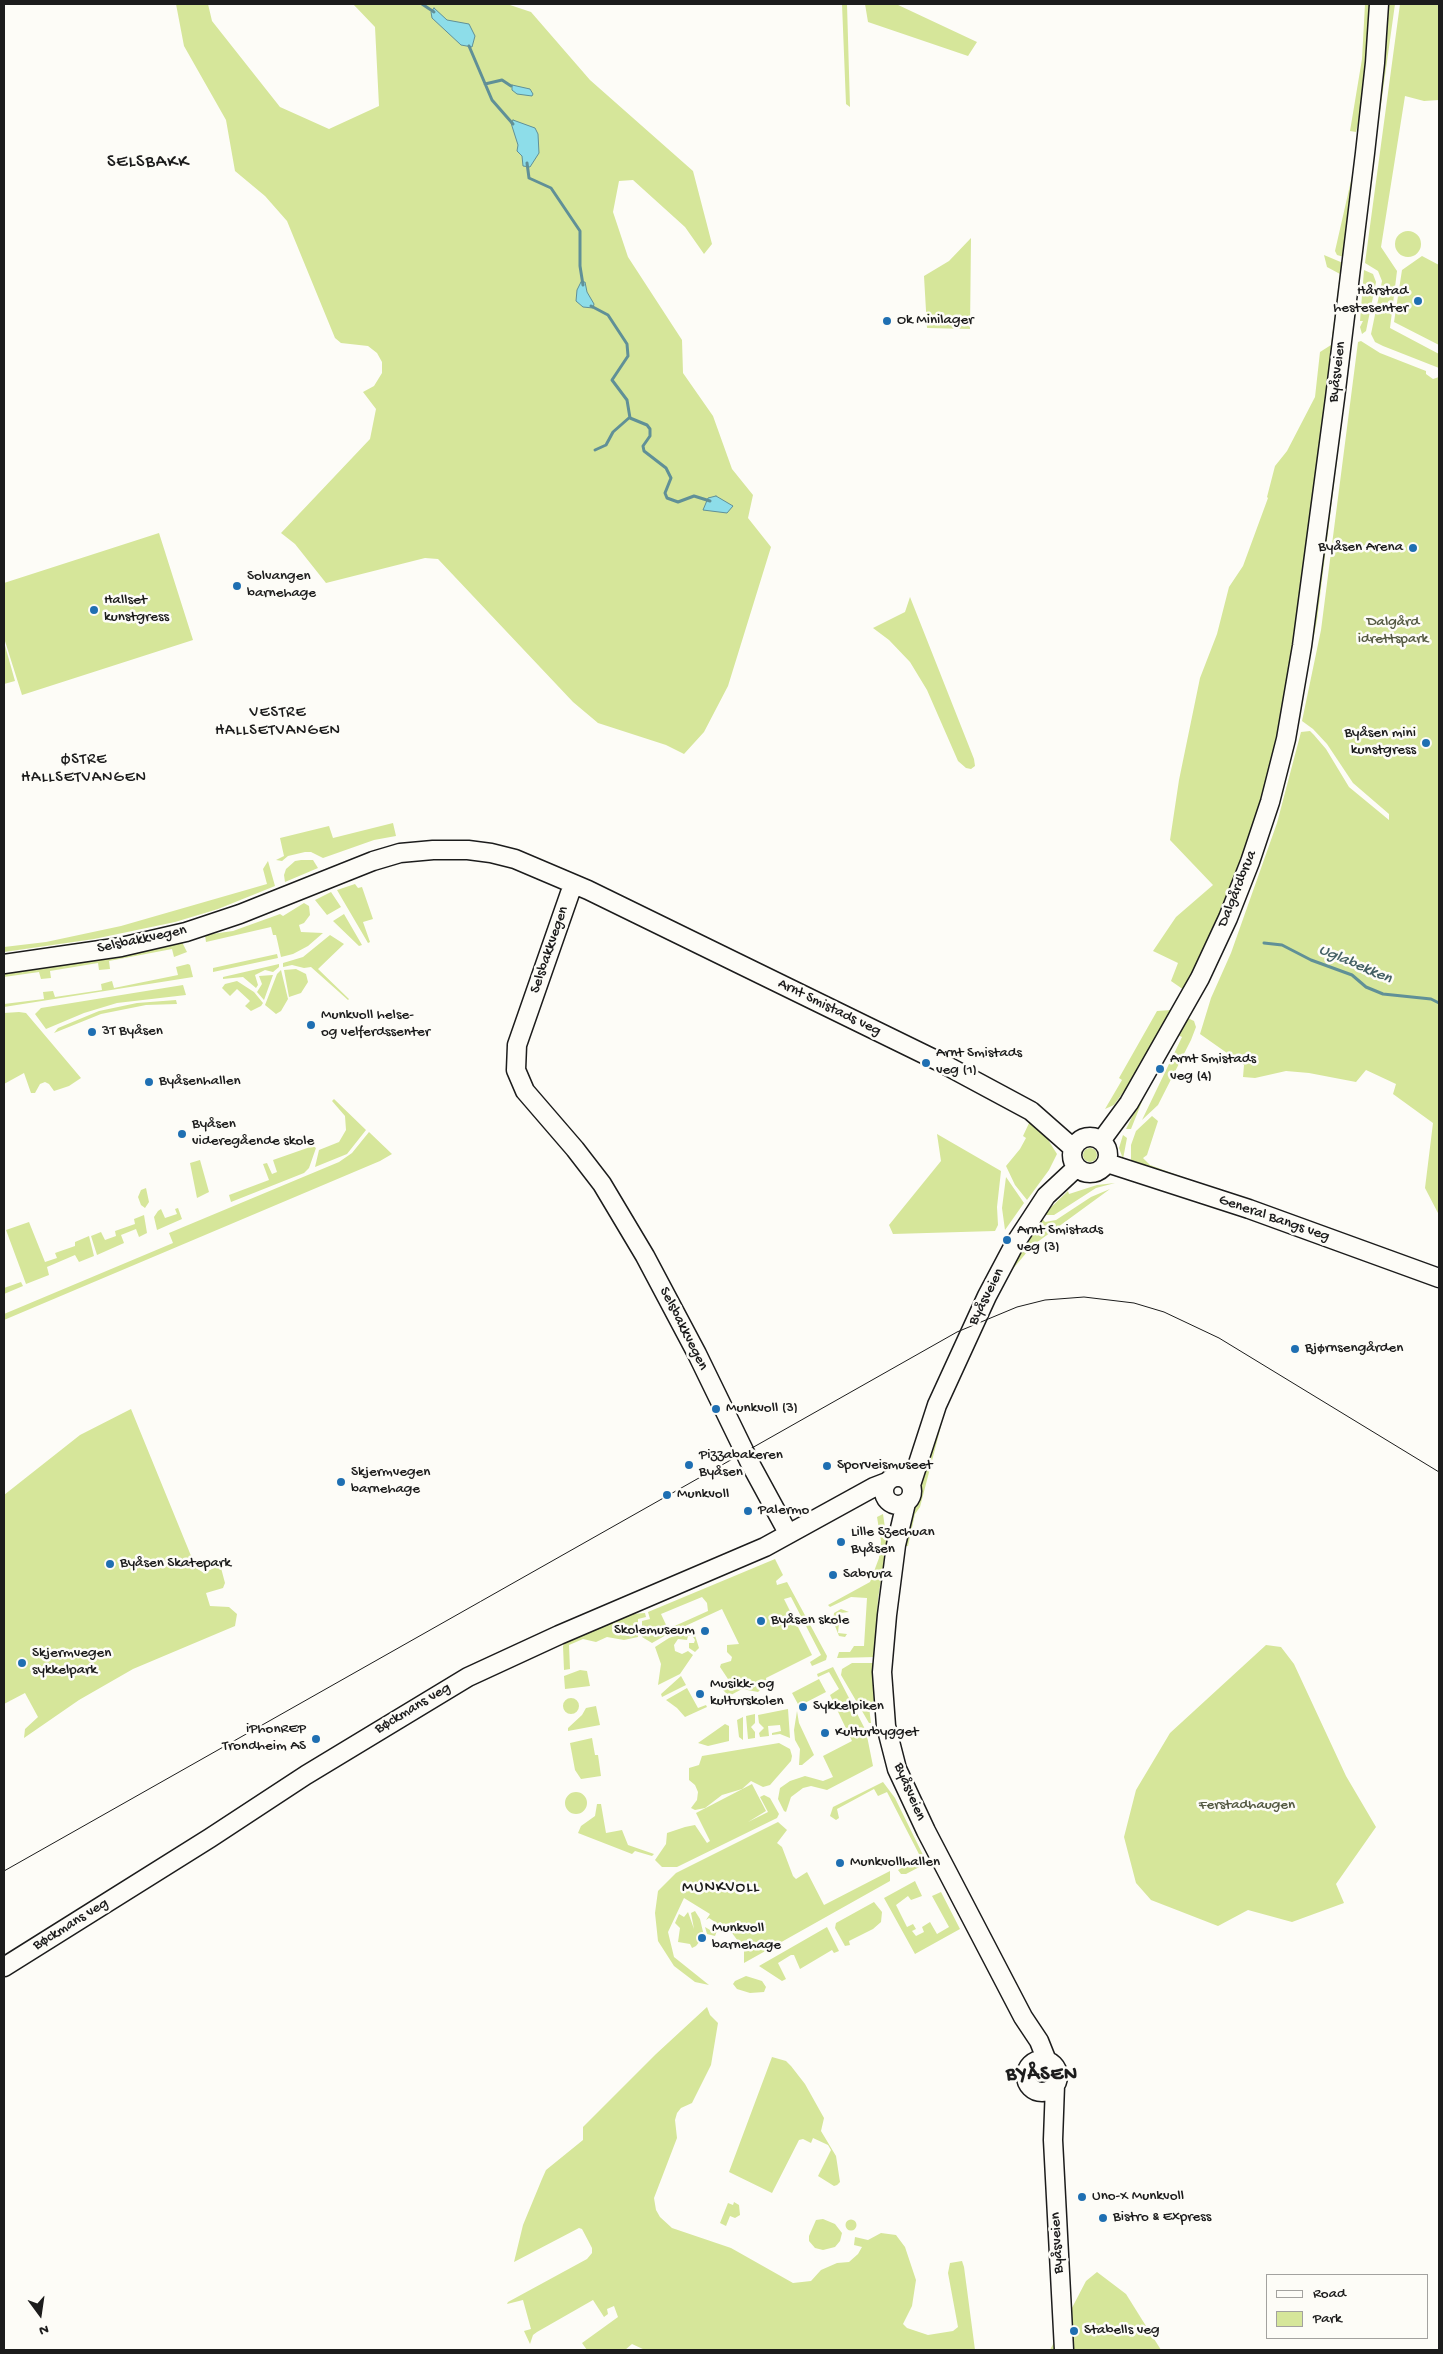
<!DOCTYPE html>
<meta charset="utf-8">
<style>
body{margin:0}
#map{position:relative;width:1443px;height:2354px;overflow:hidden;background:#fdfcf7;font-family:"Gochi Hand",sans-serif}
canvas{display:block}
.frame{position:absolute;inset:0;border:5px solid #1c1c1c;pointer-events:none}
.legend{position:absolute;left:1266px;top:2274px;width:162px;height:65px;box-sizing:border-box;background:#fdfcf7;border:1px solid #a3a29f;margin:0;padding:6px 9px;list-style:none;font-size:15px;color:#1c1c1c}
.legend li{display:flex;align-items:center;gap:10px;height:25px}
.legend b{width:25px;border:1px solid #a3a29f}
.north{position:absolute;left:15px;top:2289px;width:50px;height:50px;-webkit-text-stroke:4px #fdfcf7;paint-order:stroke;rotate:166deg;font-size:14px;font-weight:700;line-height:20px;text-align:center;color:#1c1c1c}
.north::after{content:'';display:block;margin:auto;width:18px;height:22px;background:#1c1c1c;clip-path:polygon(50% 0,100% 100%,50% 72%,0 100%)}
</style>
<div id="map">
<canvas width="1443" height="2354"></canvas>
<div class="frame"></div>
<ul class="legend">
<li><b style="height:6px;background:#fdfcf7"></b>Road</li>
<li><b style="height:14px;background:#d6e69a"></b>Park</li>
</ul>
<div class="north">N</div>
</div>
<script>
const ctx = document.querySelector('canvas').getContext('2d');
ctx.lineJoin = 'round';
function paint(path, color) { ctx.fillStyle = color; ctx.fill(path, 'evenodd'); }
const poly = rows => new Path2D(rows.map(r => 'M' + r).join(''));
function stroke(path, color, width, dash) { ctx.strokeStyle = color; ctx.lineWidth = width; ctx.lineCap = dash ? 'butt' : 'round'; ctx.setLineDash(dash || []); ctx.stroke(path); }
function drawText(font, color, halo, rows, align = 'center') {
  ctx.font = font + ' "Gochi Hand",sans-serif'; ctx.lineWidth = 5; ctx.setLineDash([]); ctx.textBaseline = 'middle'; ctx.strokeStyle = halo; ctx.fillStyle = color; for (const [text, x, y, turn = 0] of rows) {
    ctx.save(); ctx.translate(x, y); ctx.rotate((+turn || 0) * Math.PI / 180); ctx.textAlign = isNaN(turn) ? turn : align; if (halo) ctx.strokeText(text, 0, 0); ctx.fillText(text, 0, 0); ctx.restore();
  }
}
const green = poly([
 [176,4,208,4,212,21,280,107,329,129,379,106,375,27,353,4,507,4,531,12,590,80,693,171,712,244,704,254,685,227,633,180,619,181,613,212,628,257,682,340,683,373,713,416,732,469,753,495,748,518,771,547,728,686,704,732,684,754,666,745,598,723,573,702,438,559,425,558,326,583,295,544,281,533,370,439,376,409,363,392,374,386,382,373,382,362,377,353,368,346,341,343,335,338,287,221,265,196,235,171,226,120,184,46],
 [842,4,847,4,850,107,846,104],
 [865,4,896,4,977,42,968,56,868,22],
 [1365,4,1372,4,1364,100,1356,132,1350,131,1362,59],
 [1386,4,1395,4,1360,255,1355,320,1353,302],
 [1400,4,1439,4,1439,100,1424,101,1405,96,1381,247,1397,271,1390,328,1439,354,1439,368,1383,346,1375,342,1371,334,1382,281,1378,271,1365,263],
 [1353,172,1354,189,1344,257,1337,255,1335,251],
 '1395 244a13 13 0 1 1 26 0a13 13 0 1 1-26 0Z',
 [971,238,970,329,927,328,924,276,949,261],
 [1324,255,1343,263,1318,484,1278,738,1255,821,1240,864,1211,936,1184,990,1171,981,1178,963,1153,951,1176,917,1213,885,1170,840,1179,780,1200,678,1217,634,1229,587,1243,566,1268,498,1267,497,1275,466,1287,451,1315,397,1320,352,1331,345,1340,274,1327,267],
 [1422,256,1439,265,1439,345,1394,322,1402,270],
 [1364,270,1373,274,1376,282,1366,331,1362,334,1360,327,1363,321,1360,321],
 [1361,341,1380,353,1426,371,1426,374,1433,379,1439,377,1439,1215,1425,1188,1433,1123,1393,1094,1396,1084,1366,1070,1356,1082,1309,1073,1286,1071,1255,1078,1243,1077,1244,1065,1200,1034,1211,998,1231,953,1277,823,1301,732,1310,731,1314,735,1326,749,1349,787,1389,820,1389,814,1353,783,1327,744,1313,729,1302,721,1321,630,1358,342],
 [1349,364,1317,620,1301,702,1343,386],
 [159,533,193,640,22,695,4,638,4,583],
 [910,597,974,759,975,766,971,769,966,768,958,761,927,690,910,662,889,640,873,628,905,612],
 [4,642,15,681,4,684],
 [393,823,396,836,374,840,323,858,311,852,305,852,288,856,282,861,276,860,284,856,280,838,329,826,333,838],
 [301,860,313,860,318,868,285,882,284,875,286,869,295,861],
 [268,861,275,886,218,909,175,922,94,939,4,952,4,947,46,942,121,926,267,884,263,869],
 [355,884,358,888,362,887,373,919,363,922,370,942,368,943,337,890],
 [331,892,341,907,327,915,315,900],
 [304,903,309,906,310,915,304,923,299,925,301,932,323,933,308,946,293,954,281,957,276,935,273,935,271,927,206,942,205,935,233,931,280,914,283,916],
 [344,914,362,945,359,946,333,921],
 [330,935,344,944,318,969,349,999,348,1000,311,967,304,968,292,965,283,967,283,963,303,957],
 [181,940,187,952,174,957,172,949,109,961,110,969,99,970,98,963,50,971,51,978,41,979,39,972,4,977,4,970],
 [277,954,278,958,213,972,213,968],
 [188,964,190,965,193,977,4,1007,4,1004,44,999,43,992,53,991,55,997,102,990,101,984,112,981,114,988,178,975,176,967],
 [279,964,279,967,273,972,265,970,255,975,258,985,256,988,243,977,223,979,223,977],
 [296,969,306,974,308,982,301,993,289,997,284,970],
 [281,970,288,999,281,1011,276,1014,265,1005,277,974],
 [273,975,264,1000,257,992,262,984,259,976],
 [237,981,254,992,263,1003,261,1006,251,1011,245,1006,250,1001,237,989,230,996,222,988,225,984],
 [183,985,186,995,117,1003,84,1013,46,1029,35,1014,41,1008],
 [176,1000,177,1004,146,1005,101,1014,54,1033,58,1028,99,1011,137,1003],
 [1171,1010,1194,1021,1196,1027,1191,1040,1158,1105,1142,1120,1182,1037,1163,1028,1130,1083,1114,1105,1105,1109,1122,1080,1119,1078,1157,1011],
 [19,1012,26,1013,81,1078,69,1086,54,1091,49,1084,45,1082,40,1084,35,1093,31,1093,24,1073,4,1084,4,1013],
 [334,1099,366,1130,347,1154,315,1167,319,1150,339,1142,346,1130,345,1116,332,1101],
 [1143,1099,1131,1129,1126,1129,1132,1117],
 [1152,1116,1158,1121,1147,1155,1143,1158,1150,1165,1188,1179,1187,1183,1131,1164,1131,1145,1136,1131],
 [1030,1121,1045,1135,1057,1154,1049,1170,1027,1200,1015,1185,1006,1166,1020,1149,1026,1138,1023,1136],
 [369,1132,392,1154,380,1161,4,1320,4,1314,173,1243,169,1233,339,1162,352,1153],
 [937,1134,1001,1171,997,1207,998,1225,995,1231,893,1234,889,1225,941,1161],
 [1123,1135,1127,1138,1123,1159,1119,1148],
 [313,1146,316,1148,309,1168,304,1173,231,1202,229,1195,269,1180,263,1164,267,1163,272,1174,277,1172,273,1160],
 '1083 1155a7 7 0 1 1 14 0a7 7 0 1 1-14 0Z',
 [200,1160,209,1192,197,1198,190,1163],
 [1006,1177,1024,1203,1005,1230,1002,1208],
 [1115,1183,1096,1188,1054,1215,1043,1215,1068,1191,1069,1194,1097,1185],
 [146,1188,149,1202,145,1208,141,1205,138,1197,141,1190],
 [1110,1189,1032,1246,1012,1270,1000,1290,977,1333,948,1399,920,1507,915,1514,908,1546,905,1546,908,1519,921,1497,922,1477,942,1406,971,1341,1005,1276,1041,1217,1045,1222,1056,1220,1091,1197],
 [178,1208,182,1219,157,1230,154,1217,158,1211,161,1209,165,1218,177,1214,175,1209],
 [144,1215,147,1233,139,1237,136,1229,121,1235,124,1243,97,1255,91,1236,101,1232,105,1240,116,1236,115,1231,135,1224,134,1219],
 [29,1222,45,1262,57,1258,55,1253,75,1246,75,1242,89,1236,94,1256,79,1262,75,1255,47,1267,49,1275,26,1284,6,1230],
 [21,1282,23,1286,4,1294,4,1288],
 [131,1409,196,1568,204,1573,216,1567,221,1568,225,1583,223,1588,206,1593,210,1606,229,1607,237,1614,235,1626,133,1669,79,1700,24,1738,25,1729,38,1717,25,1693,4,1704,4,1495,80,1435],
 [883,1514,887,1542,878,1599,875,1657,837,1658,839,1652,850,1652,854,1646,864,1646,867,1598,851,1597,830,1607,828,1605,870,1582,879,1558,881,1541,877,1517],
 [775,1559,783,1575,776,1581,777,1585,787,1582,827,1656,826,1660,812,1666,810,1662,821,1655,791,1597,784,1599,812,1655,766,1678,767,1683,758,1692,742,1689,729,1696,723,1690,728,1679,720,1667,721,1664,731,1661,732,1657,727,1652,727,1645,739,1644,722,1609,668,1634,652,1643,642,1637,642,1621,650,1619,648,1612],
 [702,1597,707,1603,708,1611,668,1629,661,1614],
 [841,1609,849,1612,840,1613,838,1633,847,1634,845,1637,839,1636,833,1621,834,1613],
 [645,1613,646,1617,638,1619,638,1637,624,1640,607,1637,596,1642,583,1639,569,1645,570,1669,564,1670,563,1646,568,1639,631,1614],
 [693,1629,699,1648,695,1652,689,1648,689,1643,694,1643,695,1640,692,1635,688,1636,687,1640,678,1639,674,1645,675,1651,682,1654,688,1651,693,1655,680,1674,658,1685,661,1664,655,1647,669,1638],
 [1266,1645,1281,1647,1294,1664,1346,1776,1376,1827,1336,1884,1344,1903,1292,1922,1248,1910,1218,1926,1151,1900,1136,1883,1124,1837,1136,1790,1170,1733],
 [852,1663,874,1663,874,1705,869,1707,871,1723,869,1723,841,1675,842,1669],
 [833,1667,866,1731,873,1766,827,1790,811,1786,803,1788,791,1797,786,1812,784,1811,778,1799,780,1788,790,1781,805,1776,823,1781,833,1777,823,1756,852,1741,830,1695,839,1689,829,1672,818,1677,817,1674],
 [580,1670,587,1671,590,1686,565,1689,564,1676],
 [681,1676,686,1685,662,1697,661,1694],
 [819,1679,826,1692,799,1706,792,1693],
 [687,1688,698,1708,706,1705,707,1707,685,1717,677,1708,666,1700],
 '563 1706a8 8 0 1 1 16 0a8 8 0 1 1-16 0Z',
 [596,1706,600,1725,568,1731,568,1728,582,1715,586,1708],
 [788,1709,790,1738,780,1734,772,1735,772,1733,781,1731,780,1725,768,1726,769,1736,760,1737,759,1733,764,1728,759,1723,758,1715],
 [797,1711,799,1723,814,1755,802,1765,799,1765,800,1749,795,1740,794,1730],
 [755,1714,755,1723,751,1727,755,1732,755,1738,748,1739,746,1716],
 [743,1717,743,1740,739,1737,737,1720],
 [725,1724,729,1726,729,1741,708,1746,698,1743],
 [592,1738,595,1755,598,1755,601,1776,581,1779,575,1770,570,1743],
 [779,1743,790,1749,792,1756,791,1761,770,1785,763,1787,751,1781,742,1789,722,1795,705,1808,695,1810,691,1808,697,1800,698,1792,695,1785,689,1780,689,1768,699,1765,702,1756],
 [883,1782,895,1798,926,1861,925,1864,906,1874,901,1874,898,1870,921,1858,887,1792,878,1796,874,1789,837,1809,839,1818,836,1820,830,1816,833,1807],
 [752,1784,766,1811,748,1822,768,1812,760,1797,764,1795,770,1798,779,1814,777,1818,677,1867,662,1867,655,1860,666,1844,667,1833,685,1827,695,1825,707,1843,710,1841,696,1813],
 '565 1803a11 11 0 1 1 22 0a11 11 0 1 1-22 0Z',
 [597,1804,601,1804,606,1833,622,1830,628,1845,654,1854,652,1856,635,1851,632,1854,578,1833,581,1826,595,1816],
 [778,1822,787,1830,777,1843,782,1847,793,1876,796,1879,807,1872,824,1905,890,1871,890,1881,744,1963,744,1949,729,1929,720,1922,715,1936,707,1934,705,1927,710,1930,715,1922,709,1918,706,1920,710,1914,684,1898,668,1932,674,1957,709,1985,695,1982,674,1966,658,1941,655,1913,658,1891,676,1873],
 [915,1881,922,1896,911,1900,908,1896,896,1905,907,1927,913,1924,916,1929,912,1931,916,1936,924,1932,922,1927,930,1922,937,1934,949,1927,932,1896,941,1892,960,1929,915,1954,884,1898],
 [874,1902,882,1912,881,1922,873,1929,849,1941,850,1945,845,1946,835,1928,836,1923],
 [695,1911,700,1919,704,1936,696,1946,692,1948,690,1944,678,1942,680,1928,675,1923,679,1914,684,1917,688,1912,694,1929,691,1913],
 [827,1927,839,1951,834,1953,832,1950,800,1969,794,1955,791,1955,778,1963,786,1979,782,1981,759,1966],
 [746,1976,762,1981,766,1987,764,1992,750,1993,737,1989,733,1984,735,1981],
 [707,2007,710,2015,718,2023,711,2065,692,2103,681,2108,677,2113,675,2120,677,2138,654,2198,656,2210,660,2217,672,2228,731,2248,793,2283,811,2281,821,2270,837,2263,849,2262,858,2254,862,2247,854,2245,855,2237,868,2240,881,2233,896,2235,905,2247,916,2280,912,2306,903,2324,907,2328,928,2335,953,2331,958,2327,948,2273,950,2263,962,2261,964,2267,975,2350,645,2350,632,2344,625,2350,587,2350,582,2343,618,2317,614,2306,607,2309,608,2314,604,2317,593,2300,537,2332,533,2335,530,2344,524,2331,531,2329,523,2300,507,2304,508,2302,587,2259,592,2253,592,2248,582,2229,579,2228,514,2262,523,2225,542,2179,546,2170,583,2140,583,2127,656,2054],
 [772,2057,786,2061,791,2066,805,2084,824,2118,821,2131,836,2156,840,2182,837,2185,834,2186,818,2176,831,2150,828,2145,813,2138,811,2143,803,2139,799,2140,772,2193,729,2172],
 [734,2202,739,2205,740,2215,735,2218,730,2216,726,2226,720,2223,728,2203,733,2205],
 [823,2219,835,2224,842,2233,840,2241,835,2247,823,2250,815,2248,809,2241,809,2236,816,2220],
 '845.5 2225a5.5 5.5 0 1 1 11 0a5.5 5.5 0 1 1-11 0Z',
 [1097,2272,1126,2294,1161,2350,1050,2350,1086,2281]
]);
const water = poly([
 [434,8,447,20,469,24,475,36,472,47,461,45,432,18,431,12,434,8],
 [512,85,530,89,533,94,532,96,517,94,512,90,512,85],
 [513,120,535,128,538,134,539,153,530,167,523,166,522,156,517,151,518,145,511,123,513,120],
 [581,282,585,282,587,292,594,304,593,308,583,307,576,301,577,290,581,282],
 [716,496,733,506,727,513,703,510,708,498,716,496]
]);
const stream = poly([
 [422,4,434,12],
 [469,46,492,100,513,124],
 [485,84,502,80,511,86],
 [527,163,529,178,551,188,580,231,580,266,583,285],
 [591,306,608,315,627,344,628,356,612,380,627,400,630,418,647,425,650,429,650,436,643,446,644,451,666,468,671,478,665,493,667,498,678,502,694,496,710,501],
 [595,450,606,445,613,432,630,417],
 [1264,943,1282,945,1311,960,1352,975,1366,987,1383,994,1431,999,1439,1003]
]);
const secondary = poly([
 [575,885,570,893,517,1045,516,1070,525,1091,575,1149,602,1184,645,1256,697,1354,751,1465,788,1533],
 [4,964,121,947,186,932,240,914,373,861,400,853,433,850,468,850,491,853,515,859,588,890,938,1061,1031,1111,1073,1148],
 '1072 1155a18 18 0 1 1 36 0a18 18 0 1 1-36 0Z',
 [1101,1141,1129,1103,1200,978,1228,918,1250,862,1270,802,1286,739,1302,646,1335,398,1365,153,1375,63,1379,4],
 [1107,1163,1249,1209,1439,1278],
 '884 1491a14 14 0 1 1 28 0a14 14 0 1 1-28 0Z',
 [911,1485,937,1405,987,1296,1014,1245,1046,1196,1076,1168],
 [906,1503,896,1545,887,1615,882,1672,886,1726,897,1769,926,1831,1023,2017,1039,2041,1047,2061],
 [4,1967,210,1838,306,1775,468,1677,559,1635,765,1547,874,1487,887,1482],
 '1026 2076a16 16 0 1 1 32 0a16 16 0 1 1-32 0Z',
 [1055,2085,1053,2140,1064,2350]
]);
const tram = poly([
 [4,1871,957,1332,1017,1307,1045,1300,1084,1297,1134,1303,1164,1312,1219,1338,1439,1472]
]);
const markers = [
 [1418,301,5,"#1f6fb2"],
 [887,321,5,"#1f6fb2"],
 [1413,548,5,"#1f6fb2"],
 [237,586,5,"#1f6fb2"],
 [94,610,5,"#1f6fb2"],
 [1426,743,5,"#1f6fb2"],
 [311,1025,5,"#1f6fb2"],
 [92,1032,5,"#1f6fb2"],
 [926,1063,5,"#1f6fb2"],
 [1160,1069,5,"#1f6fb2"],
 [149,1082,5,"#1f6fb2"],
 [182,1134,5,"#1f6fb2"],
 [1007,1240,5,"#1f6fb2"],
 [1295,1349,5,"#1f6fb2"],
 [716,1409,5,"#1f6fb2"],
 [689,1465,5,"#1f6fb2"],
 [827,1466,5,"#1f6fb2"],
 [341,1482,5,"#1f6fb2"],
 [667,1495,5,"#1f6fb2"],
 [748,1511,5,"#1f6fb2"],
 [841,1542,5,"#1f6fb2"],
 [110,1564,5,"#1f6fb2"],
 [833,1575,5,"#1f6fb2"],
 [761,1621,5,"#1f6fb2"],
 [705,1631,5,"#1f6fb2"],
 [22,1663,5,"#1f6fb2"],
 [700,1694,5,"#1f6fb2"],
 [803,1707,5,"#1f6fb2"],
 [825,1733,5,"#1f6fb2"],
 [316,1739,5,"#1f6fb2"],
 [840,1863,5,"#1f6fb2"],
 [702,1938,5,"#1f6fb2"],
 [1082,2197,5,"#1f6fb2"],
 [1103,2218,5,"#1f6fb2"],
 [1074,2331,5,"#1f6fb2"]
];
const poiNames = [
 ["Hårstad",1408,292,"right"],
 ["hestesenter",1408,309,"right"],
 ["Ok Minilager",897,321],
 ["Byåsen Arena",1403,548,"right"],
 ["Solvangen",247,577],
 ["barnehage",247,594],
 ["Hallset",104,601],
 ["kunstgress",104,618],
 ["Byåsen mini",1416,734,"right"],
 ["kunstgress",1416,751,"right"],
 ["Munkvoll helse-",321,1016],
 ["og velferdssenter",321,1033],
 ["3T Byåsen",102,1032],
 ["Arnt Smistads",936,1054],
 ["veg (1)",936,1071],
 ["Arnt Smistads",1170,1060],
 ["veg (4)",1170,1077],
 ["Byåsenhallen",159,1082],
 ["Byåsen",192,1125],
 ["videregående skole",192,1142],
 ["Arnt Smistads",1017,1231],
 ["veg (3)",1017,1248],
 ["Bjørnsengården",1305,1349],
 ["Munkvoll (3)",726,1409],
 ["Pizzabakeren",699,1456],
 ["Byåsen",699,1473],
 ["Sporveismuseet",837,1466],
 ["Skjermvegen",351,1473],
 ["barnehage",351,1490],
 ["Munkvoll",677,1495],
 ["Palermo",758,1511],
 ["Lille Szechuan",851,1533],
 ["Byåsen",851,1550],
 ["Byåsen Skatepark",120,1564],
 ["Sabrura",843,1575],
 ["Byåsen skole",771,1621],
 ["Skolemuseum",695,1631,"right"],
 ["Skjermvegen",32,1654],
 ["sykkelpark",32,1671],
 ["Musikk- og",710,1685],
 ["kulturskolen",710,1702],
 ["Sykkelpiken",813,1707],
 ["iPhonREP",306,1730,"right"],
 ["Trondheim AS",306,1747,"right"],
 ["Kulturbygget",835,1733],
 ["Munkvollhallen",850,1863],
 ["Munkvoll",712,1929],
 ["barnehage",712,1946],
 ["Uno-X Munkvoll",1092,2197],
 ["Bistro & Express",1113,2218],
 ["Stabells veg",1084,2331]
];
const streetNames = [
 ["Byåsveien",1338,372,-83],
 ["Dalgårdbrua",1238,889,-68],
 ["Selsbakkvegen",142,940,-12],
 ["Selsbakkvegen",550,950,-71],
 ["Arnt Smistads veg",829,1008,26],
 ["General Bangs veg",1274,1219,19],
 ["Byåsveien",987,1297,-63],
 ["Selsbakkvegen",683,1329,63],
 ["Bøckmans veg",413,1709,-31],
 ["Byåsveien",909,1792,67],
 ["Bøckmans veg",71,1925,-32],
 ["Byåsveien",1058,2243,-93]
];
const parkNames = [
 ["Dalgård",1393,623],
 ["idrettspark",1393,640],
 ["Ferstadhaugen",1247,1806]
];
const neighbourhoodNames = [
 ["VESTRE",278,714],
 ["HALLSETVANGEN",278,732],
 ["ØSTRE",84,761],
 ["HALLSETVANGEN",84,779],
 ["MUNKVOLL",721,1889]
];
const waterNames = [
 ["Uglabekken",1355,965,23]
];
const quarterNames = [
 ["SELSBAKK",148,163]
];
const districtNames = [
 ["BYÅSEN",1042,2076]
];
paint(green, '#d6e69a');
paint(water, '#8ddde9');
stroke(water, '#609097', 1);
stroke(stream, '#609097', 3);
stroke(secondary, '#1c1c1c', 21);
stroke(secondary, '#fdfcf7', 18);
stroke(tram, '#1c1c1c', 1);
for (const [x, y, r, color] of markers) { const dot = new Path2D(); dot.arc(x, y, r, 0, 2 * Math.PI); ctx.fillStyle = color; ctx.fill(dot); stroke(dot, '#fdfcf7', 2); }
drawText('15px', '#1c1c1c', '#fdfcf7', poiNames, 'left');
drawText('15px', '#1c1c1c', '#fdfcf7', streetNames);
drawText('15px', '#545942', '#fdfcf7', parkNames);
ctx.letterSpacing = '1px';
drawText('16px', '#1c1c1c', '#fdfcf7', neighbourhoodNames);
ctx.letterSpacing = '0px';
drawText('italic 16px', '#446064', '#fdfcf7', waterNames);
ctx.letterSpacing = '1px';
drawText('18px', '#1c1c1c', '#fdfcf7', quarterNames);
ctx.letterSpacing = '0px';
ctx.letterSpacing = '1px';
drawText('bold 20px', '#1c1c1c', '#fdfcf7', districtNames);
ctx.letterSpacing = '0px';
</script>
